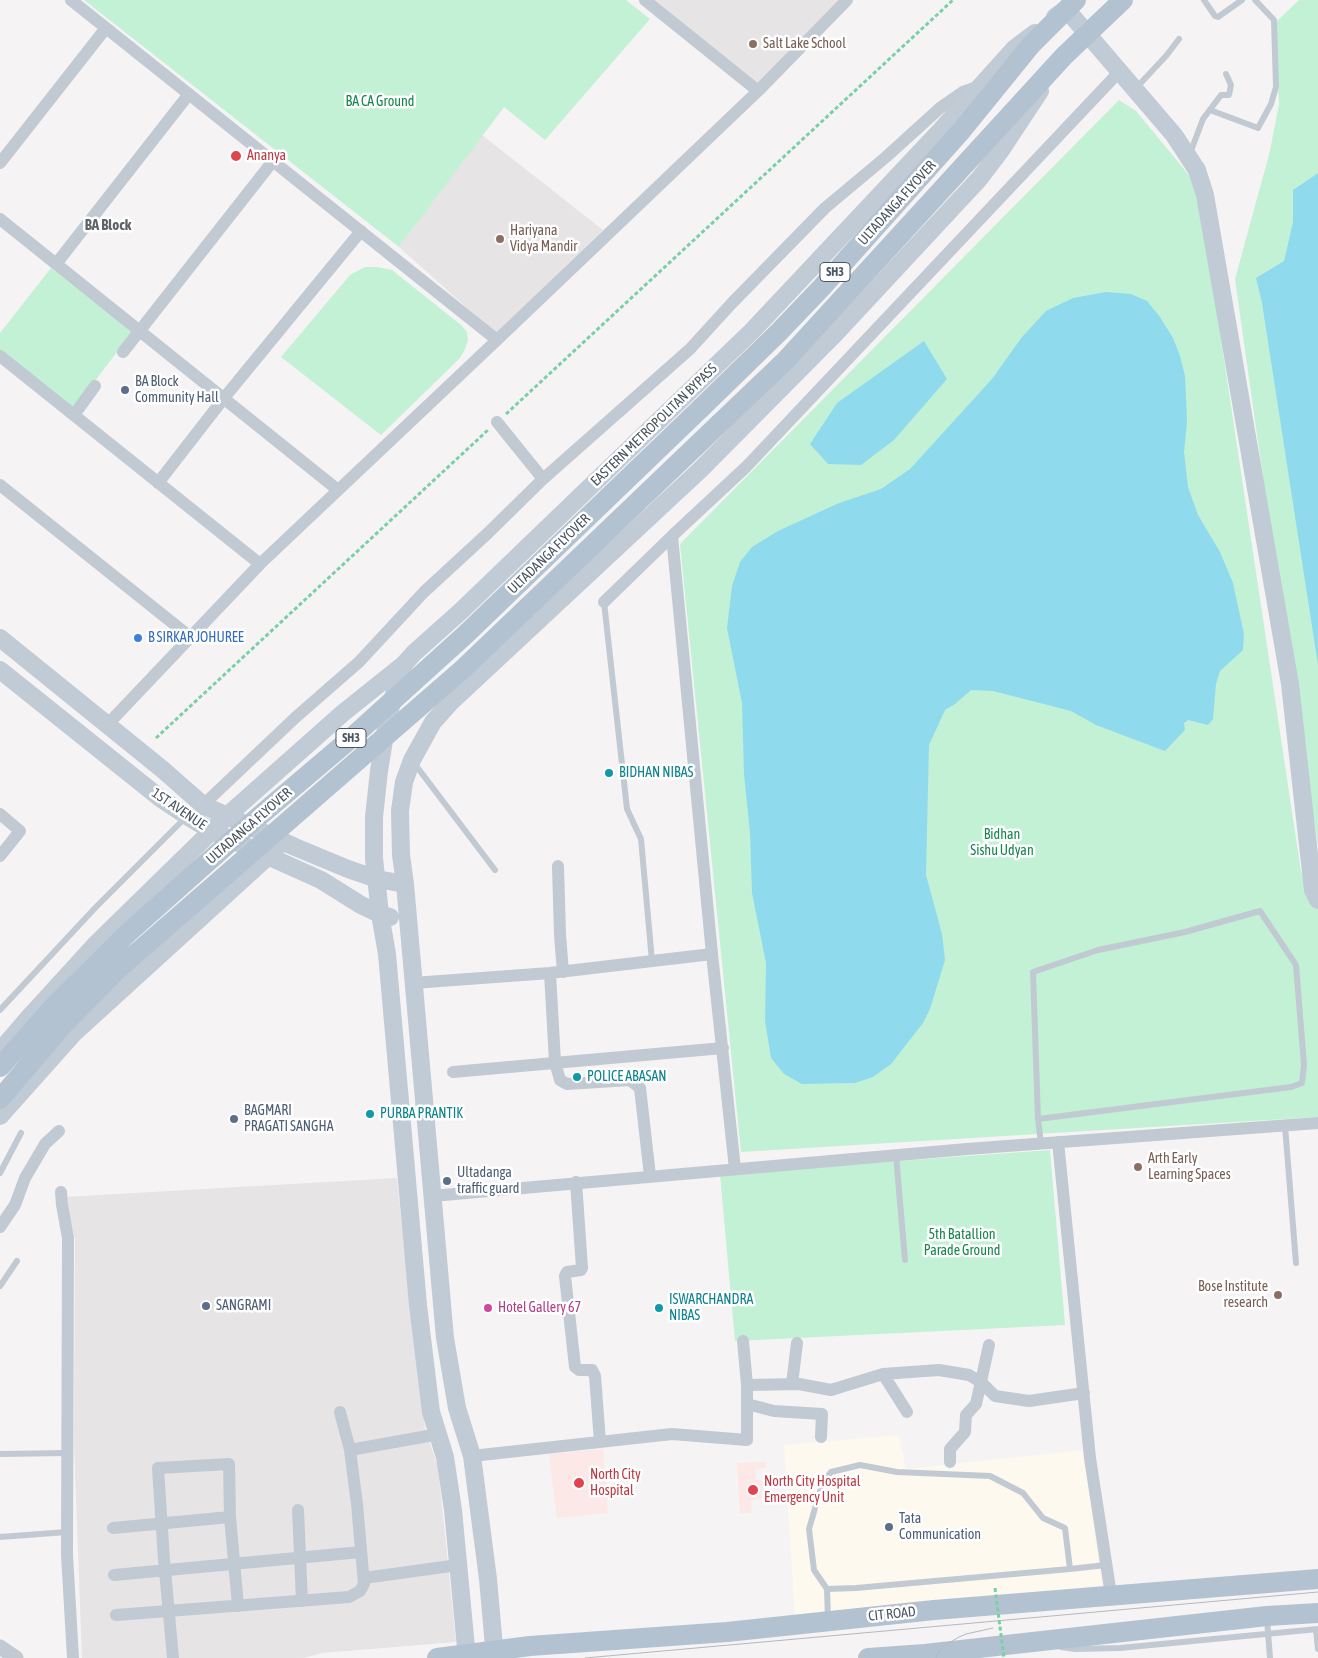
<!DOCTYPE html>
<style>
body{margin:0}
canvas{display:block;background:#f5f3f3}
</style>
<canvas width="1318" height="1658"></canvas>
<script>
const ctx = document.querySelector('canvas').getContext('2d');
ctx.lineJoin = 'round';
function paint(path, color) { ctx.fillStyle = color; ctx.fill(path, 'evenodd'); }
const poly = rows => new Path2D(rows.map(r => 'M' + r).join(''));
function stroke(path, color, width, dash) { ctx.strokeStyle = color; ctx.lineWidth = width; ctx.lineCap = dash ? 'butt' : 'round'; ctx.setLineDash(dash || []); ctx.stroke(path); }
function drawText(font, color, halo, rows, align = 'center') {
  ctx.font = font + ' "Asap Condensed",sans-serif'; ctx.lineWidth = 5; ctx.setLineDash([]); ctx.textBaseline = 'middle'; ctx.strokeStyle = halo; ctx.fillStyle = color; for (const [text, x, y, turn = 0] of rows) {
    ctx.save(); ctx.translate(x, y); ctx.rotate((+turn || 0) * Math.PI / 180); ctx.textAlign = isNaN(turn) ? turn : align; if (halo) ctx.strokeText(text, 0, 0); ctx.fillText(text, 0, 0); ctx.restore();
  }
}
const commercial = poly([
 [899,1435,906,1469,1083,1450,1102,1585,795,1619,784,1445]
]);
const education = poly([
 [655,0,840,0,758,86],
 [482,135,603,230,496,334,399,247],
 [397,1178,413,1333,425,1428,438,1467,456,1642,322,1653,303,1658,82,1658,74,1444,75,1239,64,1197]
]);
const medical = poly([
 [603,1449,608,1513,557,1518,549,1454],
 [765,1462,765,1468,755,1469,756,1480,766,1480,767,1498,751,1500,752,1513,740,1513,737,1463]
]);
const green = poly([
 [84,0,626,0,650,19,545,140,504,107,399,247],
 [1299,0,1318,0,1318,846,1272,541,1235,279,1270,151,1279,104,1275,23],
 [1119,100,1136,111,1198,186,1301,872,1318,890,1318,1117,741,1152,680,544],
 [365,267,377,267,392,270,461,325,467,332,468,340,465,349,460,358,381,435,281,357,350,275],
 [51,268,132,332,73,410,0,351,0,333],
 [1050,1150,1065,1325,735,1341,720,1174]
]);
const water = poly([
 [1318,173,1318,665,1262,303,1256,278,1284,261,1293,222,1293,190],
 [1106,292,1131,294,1147,301,1160,317,1173,338,1180,356,1185,376,1186,395,1187,422,1184,452,1188,487,1198,515,1220,552,1233,583,1244,634,1243,650,1220,671,1216,684,1213,719,1208,725,1188,720,1184,723,1185,730,1165,751,1096,725,1071,711,993,691,971,690,955,704,945,710,929,745,926,875,942,934,945,960,930,1009,923,1023,891,1064,873,1077,855,1083,802,1084,784,1074,771,1058,765,1021,766,963,752,893,750,833,744,774,742,703,727,628,732,586,740,562,752,547,778,531,839,503,881,489,910,469,992,379,1022,337,1046,311,1073,298],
 [924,341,947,379,894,440,861,465,828,464,810,444,837,403]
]);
const path = poly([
 [506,414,953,0],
 [156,738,488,430]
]);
const service = poly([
 [1204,0,1215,16,1218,17,1242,0],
 [1136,88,1166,56,1179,39],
 [1210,110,1258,128,1271,104,1276,87,1274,20,1255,0],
 [1189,156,1203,119,1221,95,1229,95,1231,85,1226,74],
 [604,602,627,809,641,839,652,961],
 [414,763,495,870],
 [0,1010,96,907,186,817],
 [1038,1119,1291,1087,1302,1083,1304,1065,1296,965,1260,911,1185,932,1098,950,1033,972,1038,1119,1041,1144],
 [1285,1126,1296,1263],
 [896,1155,905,1260],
 [0,1173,21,1133],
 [0,1286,17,1261],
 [0,1454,68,1453],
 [0,1537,67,1532],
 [1070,1569,1065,1528,1043,1518,1023,1493,990,1476,897,1472,860,1465,831,1472,822,1484,809,1529,814,1570,827,1589,856,1588,1070,1569,1106,1565],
 [827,1589,828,1620],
 [1267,1619,1270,1658],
 [1316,1630,1318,1649],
 [1061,1647,1075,1649,1120,1648,1318,1629]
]);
const minor = poly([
 [71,0,497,340],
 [645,0,758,91],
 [0,163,106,28],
 [0,219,338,490],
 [56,264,189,94],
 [123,352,273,161],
 [0,356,260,564],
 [74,415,95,386],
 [497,422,543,479],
 [158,483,224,398,361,231],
 [0,485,189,636],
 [604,602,672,536],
 [107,725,260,564,497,340,758,91,847,0],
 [203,805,296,717,359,662,424,592,488,533,543,479,690,349,732,303,825,208,886,157,940,108,963,92,980,86],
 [0,814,20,831,0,856],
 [558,866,560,935,563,972],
 [550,973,555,1062,560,1080,567,1084,630,1080,640,1088,650,1176],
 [413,983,550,973,712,954],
 [453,1072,723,1048],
 [1058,1142,1090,1458,1111,1595],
 [735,1169,712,954,672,536,746,467,1119,72],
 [576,1182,582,1268,581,1270,567,1272,565,1276,575,1367,579,1370,592,1370,595,1376,600,1442],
 [61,1192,62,1205,68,1238,67,1555,73,1658],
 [432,1196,967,1149,1318,1123],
 [0,1227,15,1205,25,1178,45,1144,59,1131],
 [883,1374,907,1412],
 [792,1384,797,1343],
 [747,1385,799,1384,831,1390,883,1374,939,1370,969,1375,982,1383,995,1396,1029,1401,1084,1393],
 [747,1404,774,1411,822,1414,821,1437],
 [350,1450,439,1434],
 [472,1456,672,1434,747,1440,747,1385,743,1341],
 [950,1462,950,1449,965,1432,966,1415,976,1404,989,1345],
 [298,1510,302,1601],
 [113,1528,230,1517],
 [114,1575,361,1552],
 [364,1578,458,1565],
 [116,1615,349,1597,360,1591,364,1584,357,1504,350,1450,340,1412],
 [173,1658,164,1560,158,1468,229,1464,230,1517,238,1606]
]);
const tertiary = poly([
 [0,1647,16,1658]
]);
const secondary = poly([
 [1055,17,1066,9,1174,135,1197,170,1205,195,1290,684,1313,890,1318,900],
 [0,638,162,769,203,805,295,847,348,869,377,879,405,884],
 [0,670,160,798,187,816,212,831,321,880,361,905,380,914,390,917],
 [0,1051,32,1014,95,945,228,815,343,713,403,665],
 [0,1116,74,1033,276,849],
 [467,1658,453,1510,445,1457,431,1412,418,1305,387,954,380,914,374,858,374,817,379,771,387,722,398,678,405,663,414,653,461,611,752,331,942,129,1014,49,1035,33],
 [495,1658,488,1579,472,1456,457,1408,445,1338,405,884,401,855,400,811,404,782,412,760,433,722,451,702,700,470,832,337,979,179,1001,150,1040,91]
]);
const primary = poly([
 [701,408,779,332,822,287,962,130,1031,45,1076,0],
 [719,424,785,361,1064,56,1123,0],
 [437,1658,530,1646,727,1632,934,1610,1318,1579],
 [868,1658,925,1654,1267,1616,1318,1613]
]);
const tram = poly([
 [585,1658,1318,1592],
 [936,1658,938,1653,944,1646,959,1637,966,1634,993,1628]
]);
const pathBridge = poly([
 [995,1588,1004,1658]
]);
const primaryBridge = poly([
 [0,1067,58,1002,129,932,257,818,349,740,465,635,701,408],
 [0,1099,61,1027,118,969,464,668,719,424]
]);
const markers = [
 [753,44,5,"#8d6e63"],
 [236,156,6,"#e0444e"],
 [500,239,5,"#8d6e63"],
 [125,390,5,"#5c6f8a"],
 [138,638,5,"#3f7fe0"],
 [609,773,5,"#0f9aa8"],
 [577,1077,5,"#0f9aa8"],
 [370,1114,5,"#0f9aa8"],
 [234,1119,5,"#5c6f8a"],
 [1138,1167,5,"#8d6e63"],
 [447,1181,5,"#5c6f8a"],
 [1278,1295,5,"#8d6e63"],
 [206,1306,5,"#5c6f8a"],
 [488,1308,5,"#d1479c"],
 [659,1308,5,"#0f9aa8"],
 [579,1483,6,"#e0444e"],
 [753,1490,6,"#e0444e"],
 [889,1527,5,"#5c6f8a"]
];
const shields = [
 [835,272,30],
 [351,738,30]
];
const shieldNames = [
 ["SH3",835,272],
 ["SH3",351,738]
];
const educationNames = [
 ["Salt Lake School",763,44],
 ["Hariyana",510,231],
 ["Vidya Mandir",510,247],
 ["Arth Early",1148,1159],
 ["Learning Spaces",1148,1175],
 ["Bose Institute",1268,1287,"right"],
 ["research",1268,1303,"right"]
];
const parkNames = [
 ["BA CA Ground",380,102],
 ["Bidhan",1002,835],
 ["Sishu Udyan",1002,851],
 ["5th Batallion",962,1235],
 ["Parade Ground",962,1251]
];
const healthNames = [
 ["Ananya",247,156],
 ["North City",590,1475],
 ["Hospital",590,1491],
 ["North City Hospital",764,1482],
 ["Emergency Unit",764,1498]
];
const streetNames = [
 ["ULTADANGA FLYOVER",897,203,-48],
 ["EASTERN METROPOLITAN BYPASS",654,425,-44],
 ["ULTADANGA FLYOVER",549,554,-44],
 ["1ST AVENUE",179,809,34],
 ["ULTADANGA FLYOVER",249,826,-41],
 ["CIT ROAD",892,1614,-6]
];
const serviceNames = [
 ["BA Block",135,382],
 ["Community Hall",135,398],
 ["BAGMARI",244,1111],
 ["PRAGATI SANGHA",244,1127],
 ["Ultadanga",457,1173],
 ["traffic guard",457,1189],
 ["SANGRAMI",216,1306],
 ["Tata",899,1519],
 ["Communication",899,1535]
];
const shopNames = [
 ["B SIRKAR JOHUREE",148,638]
];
const cultureNames = [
 ["BIDHAN NIBAS",619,773],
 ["POLICE ABASAN",587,1077],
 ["PURBA PRANTIK",380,1114],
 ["ISWARCHANDRA",669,1300],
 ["NIBAS",669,1316]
];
const hotelNames = [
 ["Hotel Gallery 67",498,1308]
];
const neighbourhoodNames = [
 ["BA Block",108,225]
];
paint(commercial, '#fdf9ef');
paint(education, '#e6e4e5');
paint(medical, '#fce8e6');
paint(green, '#c3f1d5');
paint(water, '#90daee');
stroke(path, '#7ad0a6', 3, [4, 2.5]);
stroke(service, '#c1cad2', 6);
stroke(minor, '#c1cad2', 12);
stroke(tertiary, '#c1cad2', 15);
stroke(secondary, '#c1cbd6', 18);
stroke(primary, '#b3c2d1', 20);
stroke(tram, '#b5b8bd', 1);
stroke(pathBridge, '#7ad0a6', 3, [4, 2.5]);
stroke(primaryBridge, '#b3c2d1', 20);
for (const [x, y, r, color] of markers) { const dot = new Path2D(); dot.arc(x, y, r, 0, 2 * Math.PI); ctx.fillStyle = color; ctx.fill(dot); stroke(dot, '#fff', 2); }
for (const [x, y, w] of shields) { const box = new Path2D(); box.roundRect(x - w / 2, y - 9.5, w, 19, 4); ctx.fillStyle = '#fff'; ctx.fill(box); stroke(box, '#4a5661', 1); }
drawText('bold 12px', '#4a5661', null, shieldNames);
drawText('14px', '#785e54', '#fff', educationNames, 'left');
drawText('14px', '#17864f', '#fff', parkNames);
drawText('14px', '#be3a42', '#fff', healthNames, 'left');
drawText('14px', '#4a5661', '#fff', streetNames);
drawText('14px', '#4e5e75', '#fff', serviceNames, 'left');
drawText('14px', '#366cbe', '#fff', shopNames, 'left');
drawText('14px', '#0d838f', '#fff', cultureNames, 'left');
drawText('14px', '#b23c85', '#fff', hotelNames, 'left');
drawText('bold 15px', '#5f6368', '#fff', neighbourhoodNames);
</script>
